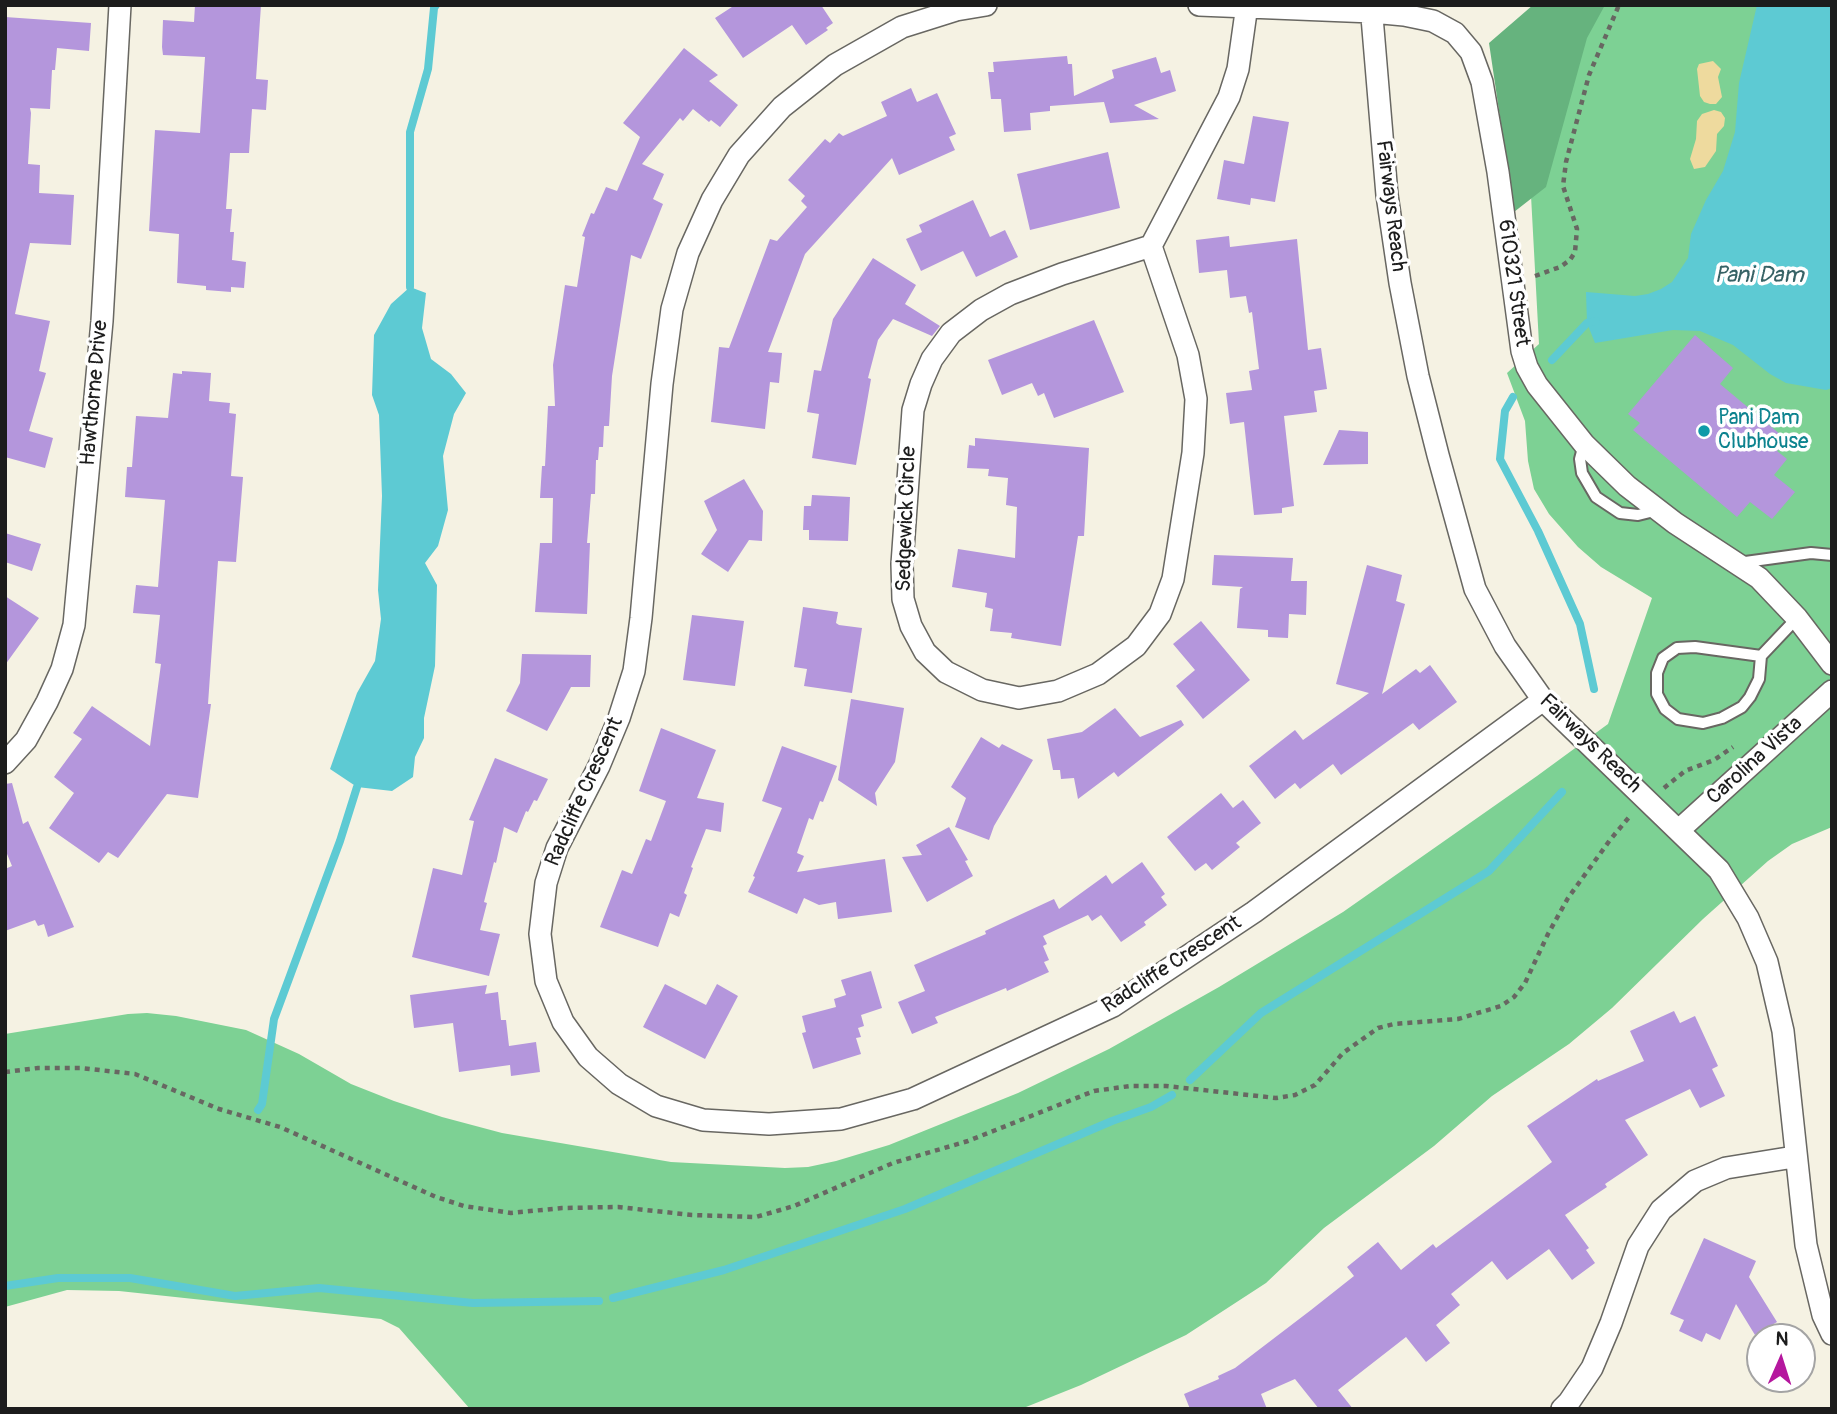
<!DOCTYPE html>
<style>
body{margin:0}
#map{position:relative;width:1837px;height:1414px;overflow:hidden;background:#f5f2e3;font-family:Pangolin,sans-serif}
canvas{display:block}
.frame{position:absolute;inset:0;border:7px solid #1c1c1c;pointer-events:none}
.north{position:absolute;left:1746px;top:1323px;width:70px;height:70px;box-sizing:border-box;background:#fff;border:2px solid #a4a4a4;border-radius:50%;rotate:3deg;font-size:19px;font-weight:700;line-height:28px;text-align:center;color:#1c1c1c}
.north::after{content:'';display:block;margin:auto;width:24px;height:32px;background:#b5179e;clip-path:polygon(50% 0,100% 100%,50% 72%,0 100%)}
</style>
<div id="map">
<canvas width="1837" height="1414"></canvas>
<div class="frame"></div>
<div class="north">N</div>
</div>
<script>
const ctx = document.querySelector('canvas').getContext('2d');
ctx.lineJoin = 'round';
function paint(path, color) { ctx.fillStyle = color; ctx.fill(path, 'evenodd'); }
const poly = rows => new Path2D(rows.map(r => 'M' + r).join(''));
function stroke(path, color, width, dash) { ctx.strokeStyle = color; ctx.lineWidth = width; ctx.lineCap = dash ? 'butt' : 'round'; ctx.setLineDash(dash || []); ctx.stroke(path); }
function drawText(font, color, halo, rows, align = 'center') {
  ctx.font = font + ' Pangolin,sans-serif'; ctx.lineWidth = 7; ctx.setLineDash([]); ctx.textBaseline = 'middle'; ctx.strokeStyle = halo; ctx.fillStyle = color; for (const [text, x, y, turn = 0] of rows) {
    ctx.save(); ctx.translate(x, y); ctx.rotate((+turn || 0) * Math.PI / 180); ctx.textAlign = isNaN(turn) ? turn : align; if (halo) ctx.strokeText(text, 0, 0); ctx.fillText(text, 0, 0); ctx.restore();
  }
}
const green = poly([
 [1574,5,1832,5,1832,827,1792,844,1768,861,1703,919,1612,1008,1569,1044,1492,1096,1434,1146,1324,1228,1266,1283,1186,1335,1081,1385,1021,1409,470,1409,399,1328,381,1319,119,1291,67,1290,5,1307,5,1034,128,1014,147,1013,176,1016,246,1030,299,1054,351,1084,394,1101,442,1117,502,1133,671,1162,785,1168,808,1167,836,1161,889,1145,1018,1093,1109,1049,1219,987,1343,912,1537,776,1608,724,1652,598,1601,567,1578,547,1549,514,1534,489,1528,461,1525,421,1507,373,1539,344,1530,177]
]);
const forest = poly([
 [1533,5,1605,5,1587,38,1546,187,1514,212,1489,43]
]);
const sand = poly([
 [1713,61,1721,69,1718,77,1722,97,1716,104,1710,104,1704,102,1700,96,1697,69,1699,64],
 [1714,110,1721,112,1725,118,1724,126,1717,134,1716,151,1705,167,1694,169,1690,159,1696,139,1697,121,1702,114]
]);
const water = poly([
 [1757,5,1832,5,1832,388,1826,390,1786,383,1770,374,1733,345,1700,331,1673,330,1595,343,1587,323,1586,292,1635,296,1648,294,1661,289,1672,282,1688,258,1691,234,1706,200,1723,171,1735,132,1739,83],
 [410,287,426,293,422,328,431,359,451,374,466,393,454,414,443,456,448,510,438,546,425,563,437,585,435,666,424,718,424,738,415,757,413,777,392,791,357,787,330,769,357,693,375,661,381,619,378,590,382,496,379,415,372,395,374,335,391,304]
]);
const stream = poly([
 [410,287,410,132,428,69,434,8,436,5],
 [1552,360,1587,323,1596,321],
 [1513,397,1505,411,1500,459,1538,531,1580,624,1594,689],
 [1190,1080,1261,1013,1489,871,1562,792],
 [258,1110,262,1104,274,1019,340,841,357,787],
 [5,1286,58,1278,130,1278,235,1296,319,1288,473,1303,599,1301],
 [613,1298,724,1270,905,1209,1112,1121,1151,1107,1172,1095]
]);
const building = poly([
 [195,5,261,5,256,79,268,80,266,110,252,109,249,153,230,153,226,209,232,209,230,232,234,232,232,260,246,262,244,288,231,287,231,292,206,290,206,286,177,283,179,234,149,231,155,130,200,133,205,57,163,55,162,47,163,20,194,22],
 [735,5,821,5,833,23,826,28,828,30,806,45,792,25,743,58,715,18],
 [5,17,91,23,89,51,57,48,55,70,52,70,50,109,30,108,31,113,28,164,40,165,39,193,74,195,71,245,30,243,15,314,50,321,39,371,46,373,29,431,53,438,45,468,5,457],
 [684,48,718,75,709,81,738,105,720,127,711,120,709,122,693,109,683,121,680,118,642,164,664,174,653,199,663,204,641,259,631,255,612,376,609,426,604,426,603,447,599,447,598,460,596,460,595,494,591,494,587,543,590,543,587,614,535,612,540,543,552,543,553,498,540,498,542,466,545,466,548,406,555,406,553,365,565,285,577,287,585,237,582,236,591,213,594,214,606,187,617,191,640,137,623,123],
 [1067,56,1068,64,1072,64,1074,96,1114,78,1112,70,1156,57,1161,73,1170,70,1176,91,1134,105,1159,119,1110,123,1104,102,1050,106,1050,111,1030,113,1031,130,1004,132,1001,99,991,99,988,72,994,72,993,62],
 [911,88,917,102,937,93,956,134,949,137,955,150,899,175,892,158,805,254,768,352,782,353,779,383,770,382,765,429,711,422,719,347,729,348,770,239,777,241,807,207,801,201,805,196,788,180,825,139,830,143,839,133,843,136,887,116,881,102],
 [1253,116,1289,122,1275,202,1251,198,1250,205,1217,199,1224,160,1244,164],
 [1108,152,1120,208,1030,230,1017,174],
 [973,200,990,237,1005,230,1018,257,976,277,963,251,921,271,906,239,922,232,919,225],
 [1229,236,1230,247,1297,239,1308,350,1321,348,1327,389,1314,391,1317,412,1284,416,1294,506,1282,508,1282,513,1254,515,1244,422,1230,424,1226,393,1252,390,1249,371,1259,369,1252,312,1249,313,1246,296,1230,298,1227,270,1199,273,1196,240],
 [873,258,916,285,905,304,940,326,932,336,893,319,878,340,868,378,871,379,856,465,812,458,819,414,807,412,814,370,821,371,833,319],
 [1094,320,1124,392,1054,418,1044,393,1038,396,1032,383,1002,395,988,360],
 [1695,335,1733,368,1720,384,1787,440,1777,451,1787,459,1774,475,1795,492,1772,519,1750,502,1737,517,1633,430,1640,423,1628,414],
 [182,371,211,373,209,401,230,403,229,413,236,414,231,476,243,477,236,562,218,561,208,704,211,704,198,798,167,794,118,858,108,852,99,863,49,828,74,793,54,777,82,739,73,733,92,706,150,746,161,664,155,663,160,615,133,613,136,585,158,587,165,500,125,497,127,467,132,467,136,416,168,418,173,373,182,374],
 [1339,430,1368,432,1368,464,1323,465],
 [975,438,1089,448,1084,536,1078,536,1061,646,1011,638,1012,633,990,631,993,609,985,607,987,593,952,587,958,549,1015,558,1017,507,1006,505,1008,478,988,476,989,469,967,468,969,445,975,446],
 [744,479,763,511,762,541,749,540,728,572,701,554,717,530,704,501],
 [812,495,850,497,848,541,809,540,809,530,803,530,804,506,811,506],
 [5,533,41,544,32,571,5,562],
 [1214,555,1293,558,1291,581,1307,581,1306,615,1289,614,1288,638,1268,637,1268,630,1237,628,1240,589,1243,587,1212,585],
 [1367,565,1402,575,1396,601,1405,604,1382,694,1416,669,1420,673,1430,665,1457,702,1419,730,1413,723,1341,775,1333,764,1300,789,1295,783,1275,799,1249,766,1295,730,1303,740,1369,693,1336,684],
 [5,596,39,618,5,665],
 [803,607,838,612,836,623,839,625,862,628,852,693,804,686,807,669,794,667],
 [692,615,744,621,735,686,683,680],
 [1201,621,1250,680,1203,719,1176,686,1195,670,1173,644],
 [522,654,591,655,590,687,571,687,547,731,506,711,520,683],
 [851,699,904,708,895,762,875,793,877,806,838,780],
 [1115,708,1140,737,1181,720,1184,725,1118,777,1114,772,1078,799,1074,778,1061,779,1060,770,1053,770,1047,739,1082,732],
 [661,728,716,750,697,798,724,803,721,832,706,829,691,867,693,868,684,893,687,895,679,917,670,913,658,947,600,927,622,870,632,874,646,839,651,841,666,801,639,791],
 [981,737,999,748,1002,744,1033,760,994,826,989,840,955,827,966,798,951,787],
 [782,746,837,766,823,802,820,801,813,820,809,818,797,853,804,856,797,872,885,859,892,912,838,919,836,902,819,905,804,898,797,914,748,892,755,877,753,876,782,808,762,801],
 [495,758,548,779,537,801,534,800,528,812,526,811,517,833,504,827,496,863,494,862,484,902,487,903,480,930,500,934,489,976,412,957,433,868,462,875,474,821,469,820],
 [12,783,23,824,28,821,74,927,48,937,44,924,38,926,35,920,5,931,5,869,12,866,5,849,5,784],
 [1221,793,1233,808,1243,800,1261,823,1236,843,1240,847,1212,870,1206,863,1195,871,1167,837],
 [949,827,968,860,965,861,973,876,927,902,902,857,922,855,916,845],
 [1142,862,1165,894,1161,897,1167,905,1144,922,1146,925,1121,942,1101,915,1092,921,1088,915,1043,936,1047,944,1043,946,1049,960,1044,962,1049,972,1007,991,1006,988,935,1017,938,1023,912,1034,898,1002,925,991,914,965,986,934,985,931,1054,899,1059,909,1106,875,1112,884],
 [871,971,882,1008,861,1015,864,1026,858,1028,861,1037,856,1038,861,1054,813,1069,802,1033,806,1032,802,1016,836,1007,834,999,846,995,841,980],
 [665,984,706,1005,717,984,738,996,705,1059,643,1027],
 [487,985,485,994,498,992,501,1020,506,1020,509,1046,536,1042,540,1072,511,1076,510,1065,459,1072,453,1023,414,1028,410,995],
 [1674,1011,1680,1023,1695,1016,1718,1066,1712,1069,1725,1096,1700,1108,1690,1089,1625,1120,1648,1155,1605,1184,1607,1187,1565,1215,1589,1248,1586,1250,1595,1263,1572,1280,1549,1249,1507,1280,1492,1261,1451,1294,1460,1305,1436,1325,1450,1343,1426,1362,1406,1337,1338,1390,1353,1409,1319,1409,1295,1379,1261,1394,1267,1409,1190,1409,1184,1394,1219,1379,1218,1376,1235,1368,1311,1310,1354,1276,1347,1267,1378,1242,1401,1270,1433,1244,1436,1248,1552,1162,1527,1126,1597,1079,1598,1081,1644,1061,1630,1031],
 [1704,1238,1756,1261,1749,1277,1777,1322,1755,1335,1736,1304,1720,1340,1706,1333,1702,1342,1679,1331,1684,1320,1670,1314]
]);
const path = poly([
 [1535,276,1560,267,1570,260,1575,252,1577,229,1563,186,1566,162,1589,75,1619,5],
 [1664,788,1685,771,1714,760,1733,747],
 [5,1072,38,1068,81,1068,135,1074,219,1109,280,1127,436,1197,464,1206,511,1213,562,1208,618,1207,692,1215,756,1217,794,1206,893,1163,968,1141,1094,1091,1130,1086,1166,1086,1276,1098,1295,1095,1315,1085,1343,1053,1378,1028,1394,1024,1458,1019,1501,1006,1514,997,1525,983,1548,934,1568,898,1610,840,1630,816]
]);
const service = poly([
 [1584,444,1580,459,1582,473,1596,497,1620,513,1638,515,1658,510],
 [1738,563,1811,553,1832,555],
 [1761,656,1695,647,1677,648,1663,658,1657,673,1657,694,1665,709,1678,719,1703,723,1722,718,1742,707,1750,697,1759,679,1761,656,1797,618]
]);
const minor = poly([
 [986,5,956,10,902,27,835,65,782,107,739,155,712,200,688,253,672,309,662,384,641,618,634,671,619,718,599,766,557,848,546,883,540,934,546,981,563,1022,588,1057,619,1084,656,1106,703,1120,769,1124,841,1119,913,1099,1113,1006,1254,912,1543,700],
 [1199,5,1372,12,1404,15,1433,21,1455,33,1471,52,1482,82,1498,172,1522,351,1527,367,1537,385,1584,444,1627,486,1675,523,1759,578,1797,618,1832,664],
 [1371,5,1387,195,1400,283,1418,376,1438,455,1475,589,1505,646,1543,700,1719,870,1748,918,1767,962,1783,1031,1806,1245,1823,1315,1832,1334],
 [1151,246,1188,355,1196,399,1193,453,1173,579,1160,614,1136,646,1098,674,1058,691,1019,698,982,690,946,672,925,652,911,626,903,599,902,564,913,410,921,384,932,359,951,333,981,310,1010,294,1062,274,1151,246,1229,97,1238,69,1247,5],
 [5,763,26,740,47,702,62,669,74,625,102,321,120,5],
 [1679,830,1832,691],
 [1562,1409,1569,1402,1592,1368,1611,1323,1638,1246,1661,1210,1695,1181,1726,1168,1794,1157]
]);
const markers = [
 [1704,431,7,"#0f9aa8"]
];
const streetNames = [
 ["Fairways Reach",1390,206,83],
 ["610321 Street",1513,283,82],
 ["Hawthorne Drive",95,393,-85],
 ["Sedgewick Circle",907,519,-88],
 ["Fairways Reach",1590,744,44],
 ["Carolina Vista",1755,761,-42],
 ["Radcliffe Crescent",585,792,-66],
 ["Radcliffe Crescent",1172,965,-33]
];
const cultureNames = [
 ["Pani Dam",1718,419],
 ["Clubhouse",1718,443]
];
const waterNames = [
 ["Pani Dam",1759,276]
];
paint(green, '#7dd194');
paint(forest, '#66b37e');
paint(sand, '#eeda9e');
paint(water, '#5dcad3');
stroke(stream, '#5dcad3', 8);
paint(building, '#b496dc');
stroke(service, '#686762', 14);
stroke(minor, '#686762', 24);
stroke(path, '#686762', 4.5, [5, 5]);
stroke(service, '#fff', 10);
stroke(minor, '#fff', 21);
for (const [x, y, r, color] of markers) { const dot = new Path2D(); dot.arc(x, y, r, 0, 2 * Math.PI); ctx.fillStyle = color; ctx.fill(dot); stroke(dot, '#fff', 2.5); }
drawText('21px', '#1c1c1c', '#fff', streetNames);
drawText('21px', '#0d838f', '#fff', cultureNames, 'left');
drawText('italic 23px', '#366265', '#fff', waterNames);
</script>
